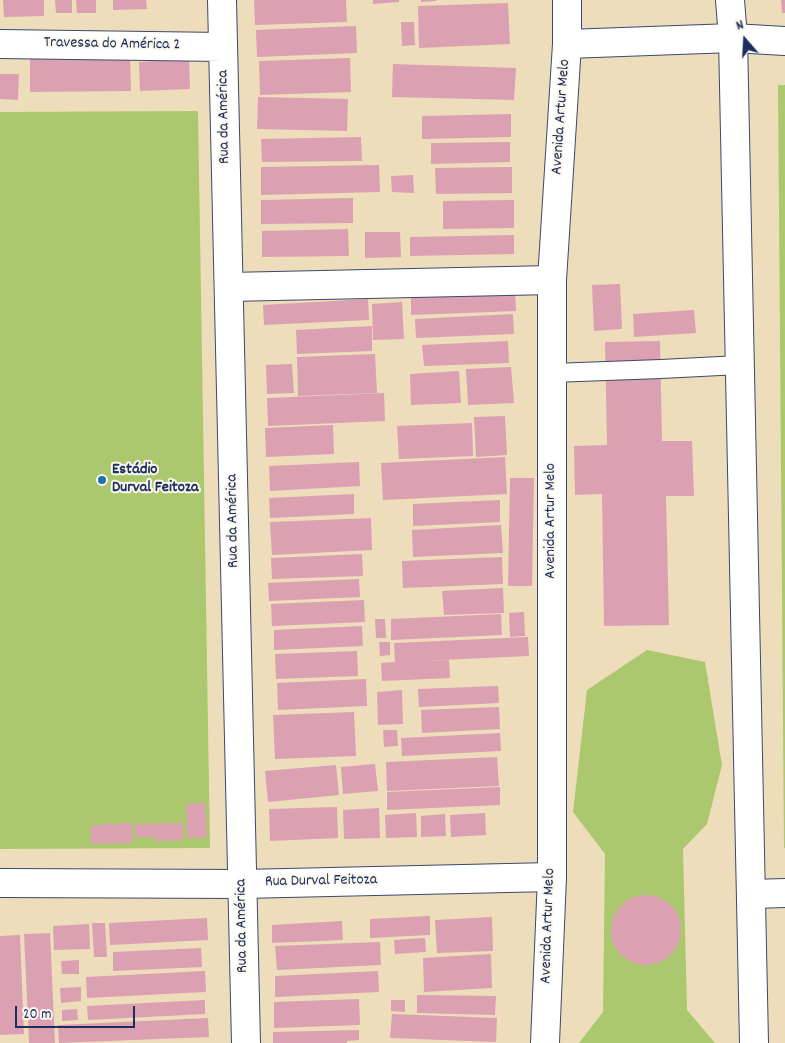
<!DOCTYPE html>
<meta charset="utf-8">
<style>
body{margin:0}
#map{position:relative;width:785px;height:1043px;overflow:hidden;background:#edb;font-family:Dekko,sans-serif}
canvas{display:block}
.north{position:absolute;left:720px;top:15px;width:50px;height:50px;-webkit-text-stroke:4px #fbf7ec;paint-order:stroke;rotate:341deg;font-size:14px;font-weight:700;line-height:20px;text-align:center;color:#1b2f5e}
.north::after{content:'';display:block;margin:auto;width:18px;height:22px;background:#1b2f5e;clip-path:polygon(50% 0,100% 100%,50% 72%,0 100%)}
.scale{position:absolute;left:15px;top:1006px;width:120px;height:22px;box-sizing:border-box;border:2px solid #1b2f5e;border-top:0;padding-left:6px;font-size:15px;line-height:18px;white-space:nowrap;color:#1b2f5e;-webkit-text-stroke:4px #fbf7ec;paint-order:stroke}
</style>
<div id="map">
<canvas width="785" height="1043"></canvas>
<div class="north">N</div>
<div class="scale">20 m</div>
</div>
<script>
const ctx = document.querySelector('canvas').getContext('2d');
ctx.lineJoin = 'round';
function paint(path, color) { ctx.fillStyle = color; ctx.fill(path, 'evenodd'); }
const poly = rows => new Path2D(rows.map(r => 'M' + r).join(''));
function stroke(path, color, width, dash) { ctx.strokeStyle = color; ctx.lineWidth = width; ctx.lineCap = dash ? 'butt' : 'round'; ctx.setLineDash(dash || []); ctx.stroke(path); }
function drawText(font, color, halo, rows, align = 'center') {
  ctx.font = font + ' Dekko,sans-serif'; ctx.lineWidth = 4; ctx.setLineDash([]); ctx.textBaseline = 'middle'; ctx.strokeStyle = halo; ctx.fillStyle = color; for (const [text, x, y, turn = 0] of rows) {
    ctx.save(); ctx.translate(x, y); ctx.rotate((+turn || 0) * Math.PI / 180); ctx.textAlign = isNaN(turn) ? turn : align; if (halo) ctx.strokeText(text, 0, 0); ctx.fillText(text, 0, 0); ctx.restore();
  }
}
const green = poly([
 [778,85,785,85,785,848,784,848],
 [198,111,210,848,0,849,0,112],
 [647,650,705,662,722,765,707,824,683,849,687,1010,715,1043,579,1043,603,1012,605,854,573,812,587,690]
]);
const building = poly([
 [3,0,44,0,44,16,4,17],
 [55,0,72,0,72,13,56,13],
 [76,0,96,0,96,13,77,13],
 [113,0,146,0,147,9,113,10],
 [254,0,346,0,347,22,255,25],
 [373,0,399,0,399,2,373,4],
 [421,0,436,0,436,1,421,2],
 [781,0,785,0,785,13,782,13],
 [508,3,510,44,419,48,418,6],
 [401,22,414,22,415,45,402,46],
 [356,26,357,53,257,57,256,30],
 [130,56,131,91,30,92,30,57],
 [350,58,351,92,260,95,259,61],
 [189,59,190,89,140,91,139,62],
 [393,64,516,68,514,100,392,97],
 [0,74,19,74,18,100,0,99],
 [258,97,348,99,347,131,257,129],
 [511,114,511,137,422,139,422,116],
 [361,137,362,161,262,162,261,139],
 [510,142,510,162,431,164,431,143],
 [379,165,380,192,261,195,261,167],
 [512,167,512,193,436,194,435,168],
 [413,175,414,193,392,192,391,176],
 [353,198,353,223,261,224,261,200],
 [514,200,514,228,443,229,443,201],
 [348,229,349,256,262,257,262,231],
 [365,232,400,232,401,257,365,258],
 [514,235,514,254,410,256,410,237],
 [620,284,622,329,594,331,592,285],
 [515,293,516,311,411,315,411,297],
 [368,299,369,320,264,325,263,305],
 [402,302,404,339,373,340,372,304],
 [694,310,696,333,634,337,633,314],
 [513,314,514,334,416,338,415,319],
 [372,326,372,351,297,354,296,330],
 [508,341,509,363,424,366,422,345],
 [660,341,662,441,692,441,694,496,666,496,669,625,604,626,602,494,575,495,574,446,607,445,605,342],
 [375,354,377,393,298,396,297,357],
 [292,364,294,393,267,394,266,365],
 [511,367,514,403,468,405,466,369],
 [459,371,461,403,411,405,410,374],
 [384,393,385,421,268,426,267,398],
 [505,416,507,455,476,457,474,417],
 [472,423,473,456,399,459,397,426],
 [333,425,334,454,266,457,265,428],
 [505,457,507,494,383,500,381,463],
 [359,462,360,486,270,491,269,466],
 [510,478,534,478,532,586,508,586],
 [354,494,354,514,270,518,269,498],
 [500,500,500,522,413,526,413,504],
 [371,518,372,550,272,555,270,522],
 [501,525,503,553,413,557,412,530],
 [362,554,363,576,272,579,271,558],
 [502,557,503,584,403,588,402,561],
 [359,579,360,597,269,601,268,583],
 [503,588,504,613,444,615,442,591],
 [364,600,365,622,272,626,271,604],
 [524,612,525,636,510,637,509,613],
 [501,614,502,635,391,640,391,619],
 [375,619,385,619,386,638,376,638],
 [362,626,363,646,274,650,274,630],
 [528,637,529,656,419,661,449,660,450,678,382,681,381,663,395,662,394,643],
 [379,642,390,642,390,655,380,656],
 [357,651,358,676,276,679,275,654],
 [366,679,367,706,278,710,277,683],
 [498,686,499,703,419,707,418,689],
 [402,690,403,724,378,725,377,692],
 [499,707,500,729,422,733,421,710],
 [354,712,356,756,275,759,273,715],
 [383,730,397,730,398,746,384,747],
 [500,733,501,751,402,756,401,738],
 [497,757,499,786,387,791,386,762],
 [375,764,378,791,343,794,341,767],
 [336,765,339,795,268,802,265,771],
 [500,787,500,805,387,810,387,792],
 [205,803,207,837,187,838,186,804],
 [337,807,338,838,270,841,269,809],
 [379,808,380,838,344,839,343,810],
 [416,813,417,837,386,838,385,815],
 [485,813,486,835,451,837,450,815],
 [445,814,446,836,421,837,421,816],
 [132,823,132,843,91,844,91,825],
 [183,823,183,840,155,841,154,837,135,837,135,824],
 '611 930a35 35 0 1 1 70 0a35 35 0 1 1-70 0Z',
 [430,916,430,935,370,938,370,919],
 [492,917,493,951,437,953,435,920],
 [207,918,208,940,110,945,109,923],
 [342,921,343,940,272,943,272,925],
 [92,923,105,923,107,957,94,957],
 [89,924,90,949,54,950,53,926],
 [50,933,55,1043,29,1043,24,934],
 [20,935,24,1034,0,1035,0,936],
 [425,938,426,952,395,954,394,940],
 [380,942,381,965,277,970,275,946],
 [201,948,202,967,113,971,113,952],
 [491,954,492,988,424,992,423,958],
 [79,960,79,974,62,974,61,961],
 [205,971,206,992,87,998,86,977],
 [378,971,379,992,275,997,275,976],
 [81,987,81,1001,61,1003,60,988],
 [417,995,496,996,495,1015,417,1013],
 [359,999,360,1025,274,1028,274,1002],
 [205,1000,205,1014,88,1020,87,1006],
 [391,1000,405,1000,405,1012,391,1011],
 [77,1009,78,1020,62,1021,62,1010],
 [392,1014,497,1018,496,1042,390,1038],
 [208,1018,209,1037,59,1043,58,1025],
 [359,1030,359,1040,347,1041,347,1043,273,1043,273,1032]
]);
const lane = poly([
 [552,373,661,369,740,365]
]);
const street = poly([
 [222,0,246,1043],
 [0,44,223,47],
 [567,44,733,38,785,41],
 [229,287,552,280],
 [0,883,242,884,552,877],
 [752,894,785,893]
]);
const primary = poly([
 [730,0,733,38,754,1043],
 [545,1043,552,877,552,280,567,44,567,0]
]);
const markers = [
 [102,480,5,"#1f6fb2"]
];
const streetNames = [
 ["Travessa do América 2",112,45,1],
 ["Rua da América",225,117,-91],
 ["Avenida Artur Melo",562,117,-86],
 ["Rua da América",234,521,-91],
 ["Avenida Artur Melo",552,521,-90],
 ["Rua Durval Feitoza",321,882,-1],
 ["Rua da América",243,926,-91],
 ["Avenida Artur Melo",549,926,-88]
];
const poiNames = [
 ["Estádio",112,471],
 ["Durval Feitoza",112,489]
];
paint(green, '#acc86f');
paint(building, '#dba0b2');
stroke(lane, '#3b496c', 20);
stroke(street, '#3b496c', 30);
stroke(primary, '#3b496c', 30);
stroke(lane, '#fff', 18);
stroke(street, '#fff', 28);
stroke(primary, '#fff', 28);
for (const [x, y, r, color] of markers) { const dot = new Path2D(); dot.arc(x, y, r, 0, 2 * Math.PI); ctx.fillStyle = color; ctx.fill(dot); stroke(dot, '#fbf7ec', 2); }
drawText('16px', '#1b2f5e', '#fbf7ec', streetNames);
drawText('bold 16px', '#1b2f5e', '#fbf7ec', poiNames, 'left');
</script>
